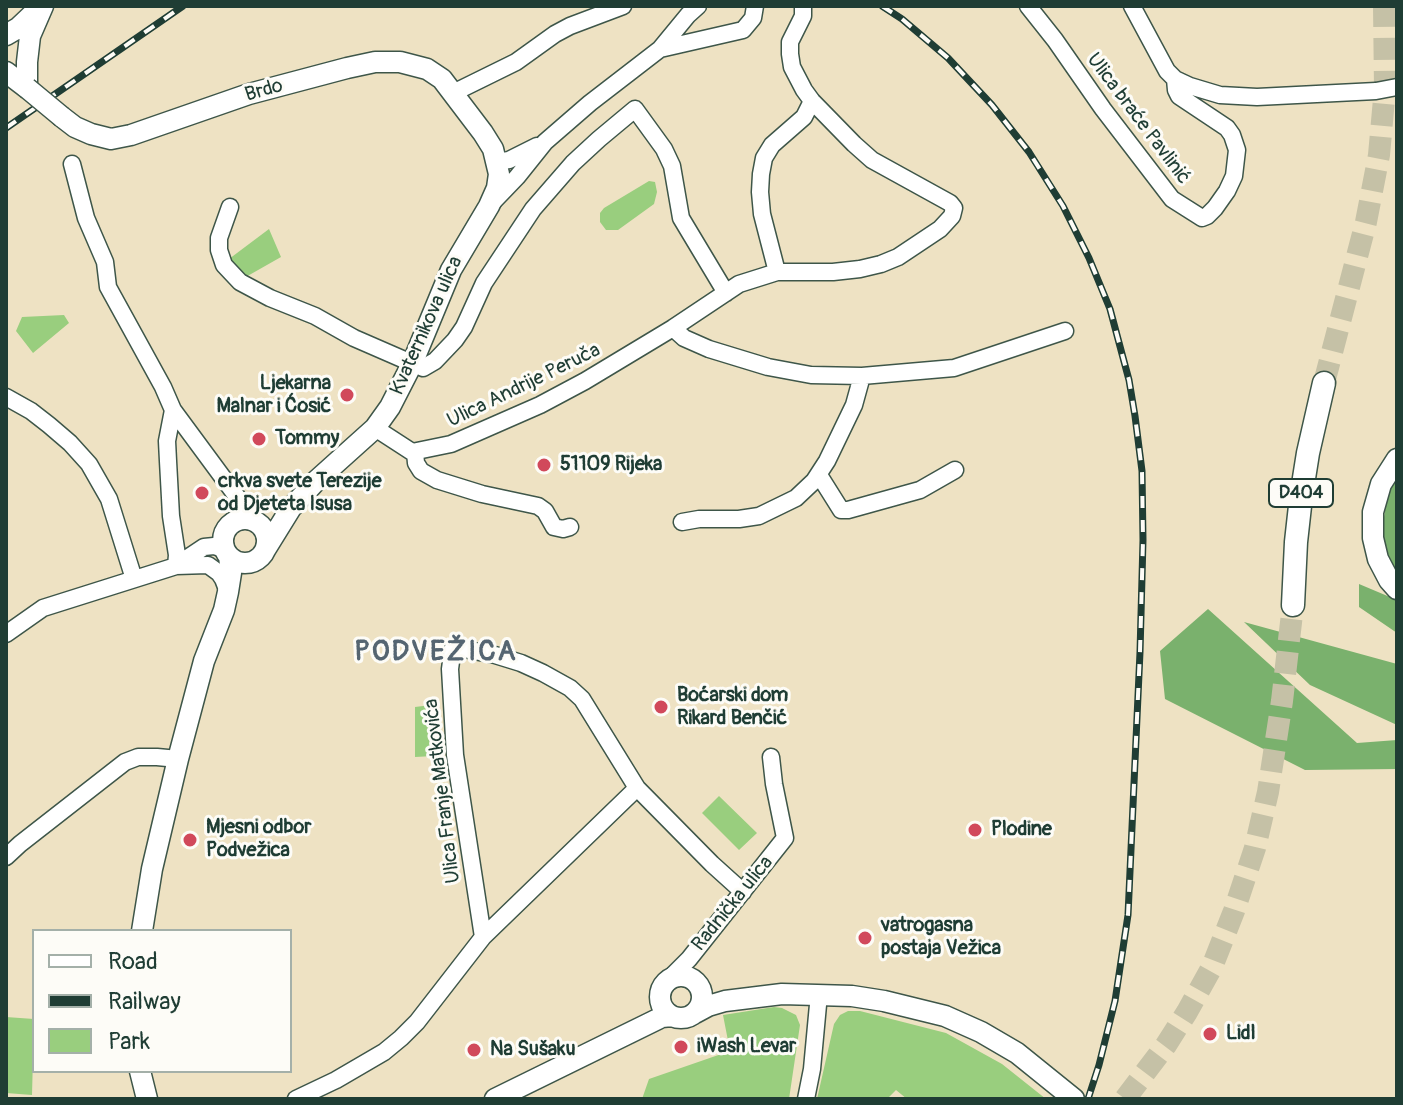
<!DOCTYPE html>
<meta charset="utf-8">
<style>
body{margin:0}
#map{position:relative;width:1403px;height:1105px;overflow:hidden;background:#eee2c3;font-family:Pangolin,sans-serif}
canvas{display:block}
.frame{position:absolute;inset:0;border:8px solid #1f3d34;pointer-events:none}
.legend{position:absolute;left:32px;top:929px;width:260px;height:144px;box-sizing:border-box;background:#fdfcf7;border:2px solid #a4b0a9;margin:0;padding:10px 14px;list-style:none;font-size:24px;color:#1f3d34}
.legend li{display:flex;align-items:center;gap:16px;height:40px}
.legend b{width:40px;border:2px solid #a4b0a9}
</style>
<div id="map">
<canvas width="1403" height="1105"></canvas>
<div class="frame"></div>
<ul class="legend">
<li><b style="height:10px;background:#fff"></b>Road</li>
<li><b style="height:10px;background:#1f3d34"></b>Railway</li>
<li><b style="height:22px;background:#99ce7e"></b>Park</li>
</ul>
</div>
<script>
const ctx = document.querySelector('canvas').getContext('2d');
ctx.lineJoin = 'round';
function paint(path, color) { ctx.fillStyle = color; ctx.fill(path, 'evenodd'); }
const poly = rows => new Path2D(rows.map(r => 'M' + r).join(''));
function stroke(path, color, width, dash) { ctx.strokeStyle = color; ctx.lineWidth = width; ctx.lineCap = dash ? 'butt' : 'round'; ctx.setLineDash(dash || []); ctx.stroke(path); }
function drawText(font, color, halo, rows, align = 'center') {
  ctx.font = font + ' Pangolin,sans-serif'; ctx.lineWidth = 6; ctx.setLineDash([]); ctx.textBaseline = 'middle'; ctx.strokeStyle = halo; ctx.fillStyle = color; for (const [text, x, y, turn = 0] of rows) {
    ctx.save(); ctx.translate(x, y); ctx.rotate((+turn || 0) * Math.PI / 180); ctx.textAlign = isNaN(turn) ? turn : align; if (halo) ctx.strokeText(text, 0, 0); ctx.fillText(text, 0, 0); ctx.restore();
  }
}
const green = poly([
 [649,181,655,182,657,192,654,204,618,230,606,230,600,222,600,213,604,208],
 [269,229,281,257,244,278,229,259],
 [64,315,69,323,33,353,16,331,22,317],
 [431,705,434,756,415,757,415,707],
 [719,796,757,833,739,850,702,813],
 [774,1007,782,1008,796,1015,800,1025,789,1099,642,1099,649,1079,730,1051,723,1015],
 [848,1011,860,1011,946,1033,1002,1064,1046,1099,907,1099,896,1090,887,1099,817,1099,834,1024,840,1015],
 [6,1017,34,1019,32,1095,6,1093]
]);
const forest = poly([
 [1397,472,1397,572,1390,561,1382,530,1390,478],
 [1359,584,1397,600,1397,633,1359,607],
 [1208,609,1357,743,1397,740,1397,769,1305,770,1165,699,1160,651],
 [1244,622,1397,664,1397,725,1310,685]
]);
const highwayTunnel = poly([
 [1324,383,1366,222,1379,155,1385,88,1384,6],
 [1125,1099,1166,1045,1187,1012,1212,967,1234,911,1255,848,1268,792,1282,701,1293,605]
]);
const minor = poly([
 [1028,6,1055,40,1103,109,1172,199,1202,218,1207,216,1215,208,1227,191,1234,176,1237,150,1232,135,1227,128,1179,96,1176,90,1175,79],
 [1132,6,1167,71,1175,79,1190,86,1220,95,1257,97,1376,91,1397,87],
 [660,49,743,30,753,18,755,6],
 [453,93,516,62,555,34,570,26,623,6],
 [497,162,509,160,537,146],
 [72,164,86,218,105,262,108,287,163,387,173,410,249,513],
 [492,203,517,177,545,142,590,103,660,49,688,15,698,6],
 [230,207,219,238,219,250,224,265,240,282,270,298,315,316,354,338,423,368,435,361,455,340,464,327,484,283,533,209,573,163,599,139,635,109,664,149,672,166,681,218,726,293],
 [777,272,762,214,760,192,761,174,764,158,772,145,804,117,812,101],
 [673,328,684,338,709,349,768,367,811,375,862,376,954,368,1065,331],
 [6,397,31,411,49,425,70,443,89,464,109,499,134,579],
 [173,410,167,441,168,461,171,516,177,555,176,566],
 [375,428,412,452,451,444,540,405,585,381,673,328,739,284,777,272,833,272,860,269,881,264,898,257,940,229,952,216,954,208,950,203,872,160,854,144,812,101,804,90,792,67,790,54,790,42,803,16,803,6],
 [415,452,416,463,421,471,437,480,482,494,538,506,545,511,554,527,563,529,570,527],
 [819,475,841,510,848,510,920,490,955,470],
 [682,522,699,519,739,519,759,516,796,498,814,481,827,461,854,405,862,376],
 [177,565,204,547,214,546,226,550],
 [6,634,43,608,176,566,208,565,219,573,223,579,228,592],
 [6,857,20,844,125,762,138,757,157,757,178,759],
 [483,937,455,755,450,669,453,647,495,655,521,663,543,673,570,688,582,699,637,788,712,864,743,892],
 [669,979,689,959,785,838,774,784,771,757],
 [296,1099,336,1080,384,1052,401,1038,417,1022,483,937,637,788],
 [806,1099,812,1069,819,994]
]);
const major = poly([
 [6,35,18,28,37,10],
 [6,72,27,88],
 [27,88,27,62,30,36,43,6],
 [62,117,75,127,91,134,111,139,131,135,249,94,347,68,375,62,400,62,427,69,442,79,483,133,493,149,499,174,497,188,489,206,451,270,412,364,390,407,375,428,316,481,291,508,265,550],
 [1397,459,1381,484,1373,512,1373,538,1378,559,1389,580,1397,589],
 '223 541a22 22 0 1 1 44 0a22 22 0 1 1-44 0Z',
 [142,931,152,869,178,759,204,661,224,610,228,592,231,573,229,556],
 '660 997a21 21 0 1 1 42 0a21 21 0 1 1-42 0Z',
 [695,1013,708,1006,725,1001,782,994,852,996,884,1001,945,1016,981,1032,1017,1053,1074,1099],
 [140,1071,147,1099],
 [495,1099,662,1017,672,1016]
]);
const highway = poly([
 [1293,605,1296,542,1301,497,1308,453,1324,383]
]);
const rail = poly([
 [882,6,902,19,948,58,992,105,1029,152,1063,206,1089,258,1110,309,1129,380,1135,416,1142,471,1143,540,1140,652,1128,915,1115,1001,1099,1065,1088,1099],
 [6,128,183,6]
]);
const majorBridge = poly([
 [27,88,62,117]
]);
const markers = [
 [347,395,8,"#d1495b"],
 [259,439,8,"#d1495b"],
 [544,465,8,"#d1495b"],
 [202,493,8,"#d1495b"],
 [661,707,8,"#d1495b"],
 [975,830,8,"#d1495b"],
 [190,840,8,"#d1495b"],
 [865,938,8,"#d1495b"],
 [1210,1034,8,"#d1495b"],
 [681,1047,8,"#d1495b"],
 [474,1050,8,"#d1495b"]
];
const shields = [
 [1301,493,64]
];
const shieldNames = [
 ["D404",1301,493]
];
const streetNames = [
 ["Brdo",264,91,-16],
 ["Ulica braće Pavlinić",1138,119,53],
 ["Kvaternikova ulica",427,326,-66],
 ["Ulica Andrije Peruča",524,386,-26],
 ["Ulica Franje Matkovića",443,791,-97],
 ["Radnička ulica",733,904,-51]
];
const poiNames = [
 ["Ljekarna",331,384,"right"],
 ["Malnar i Ćosić",331,407,"right"],
 ["Tommy",275,439],
 ["51109 Rijeka",560,465],
 ["crkva svete Terezije",218,482],
 ["od Djeteta Isusa",218,505],
 ["Boćarski dom",677,696],
 ["Rikard Benčić",677,719],
 ["Mjesni odbor",206,828],
 ["Podvežica",206,851],
 ["Plodine",991,830],
 ["vatrogasna",881,926],
 ["postaja Vežica",881,949],
 ["Lidl",1226,1034],
 ["iWash Levar",697,1047],
 ["Na Sušaku",490,1050]
];
const districtNames = [
 ["PODVEŽICA",436,653]
];
paint(green, '#99ce7e');
paint(forest, '#7ab16d');
stroke(highwayTunnel, '#c5c1a6', 22, [22, 11]);
stroke(minor, '#3e5649', 19);
stroke(major, '#3e5649', 23);
stroke(highway, '#3e5649', 25);
stroke(minor, '#fff', 16);
stroke(major, '#fff', 20);
stroke(highway, '#fff', 22);
stroke(rail, '#1f3d34', 7);
stroke(rail, '#fdfcf7', 4, [12]);
stroke(majorBridge, '#3e5649', 23, []);
stroke(majorBridge, '#fff', 20);
for (const [x, y, r, color] of markers) { const dot = new Path2D(); dot.arc(x, y, r, 0, 2 * Math.PI); ctx.fillStyle = color; ctx.fill(dot); stroke(dot, '#fdfcf7', 3); }
for (const [x, y, w] of shields) { const box = new Path2D(); box.roundRect(x - w / 2, y - 14, w, 28, 6); ctx.fillStyle = '#fdfcf7'; ctx.fill(box); stroke(box, '#1f3d34', 2); }
drawText('bold 18px', '#1f3d34', null, shieldNames);
drawText('20px', '#1f3d34', '#fdfcf7', streetNames);
drawText('bold 20px', '#1f3d34', '#fdfcf7', poiNames, 'left');
ctx.letterSpacing = '2px';
drawText('bold 28px', '#556571', '#fdfcf7', districtNames);
ctx.letterSpacing = '0px';
</script>
